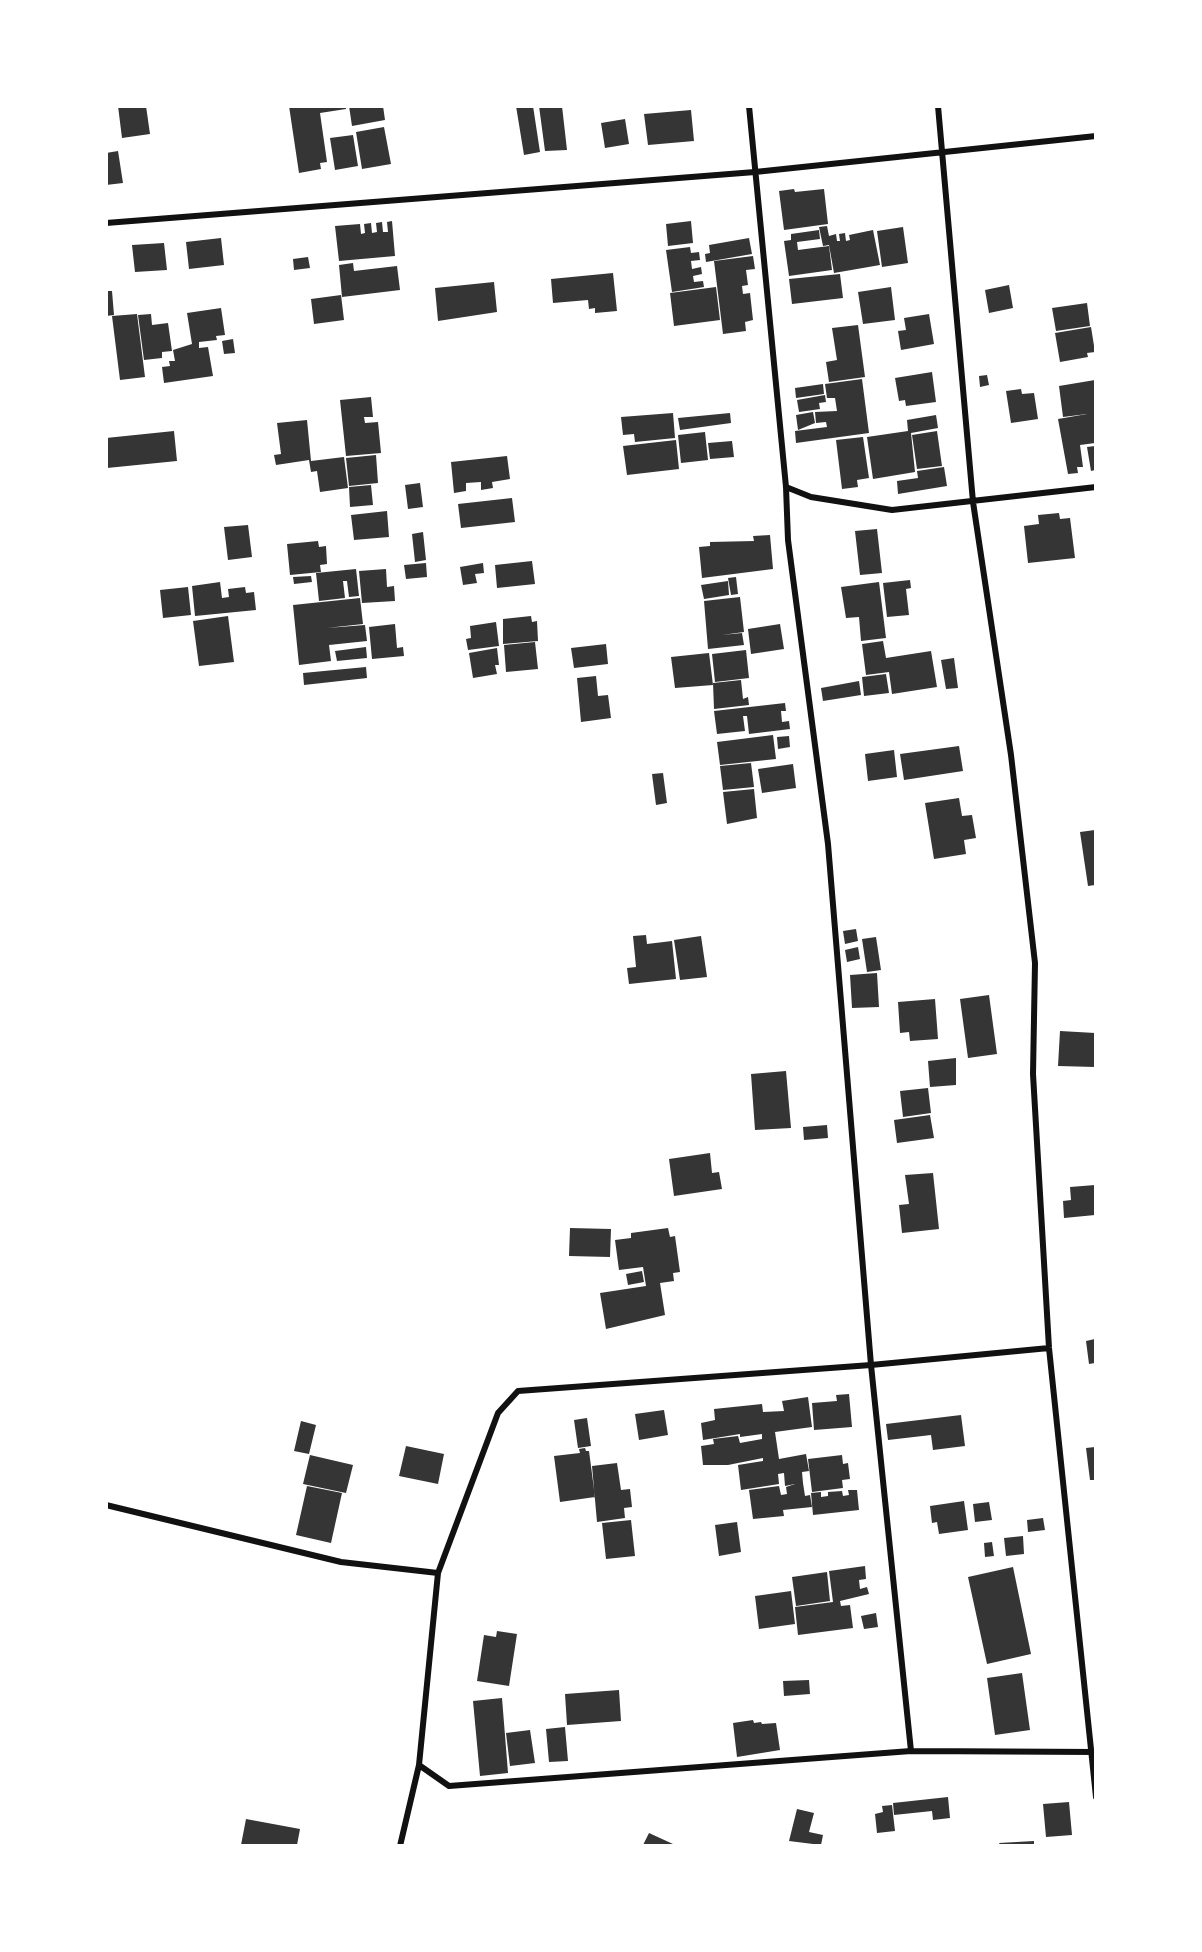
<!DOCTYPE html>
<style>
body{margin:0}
#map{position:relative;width:1202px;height:1952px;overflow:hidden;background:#fff;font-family:Rubik,sans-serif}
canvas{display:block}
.frame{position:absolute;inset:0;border:108px solid #fff;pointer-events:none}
</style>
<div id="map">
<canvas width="1202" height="1952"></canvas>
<div class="frame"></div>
</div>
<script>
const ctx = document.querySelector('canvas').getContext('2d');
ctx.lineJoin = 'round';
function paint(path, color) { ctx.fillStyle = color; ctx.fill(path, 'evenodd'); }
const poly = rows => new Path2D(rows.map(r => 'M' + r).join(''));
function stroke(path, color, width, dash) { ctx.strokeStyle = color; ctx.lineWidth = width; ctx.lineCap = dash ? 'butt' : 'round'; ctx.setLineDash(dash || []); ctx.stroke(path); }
const building = poly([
 [118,106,146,106,150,134,122,138],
 [289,106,346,106,346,109,320,113,327,162,320,163,321,169,299,173],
 [349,106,383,106,385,120,352,126],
 [516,106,533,106,540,152,524,155],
 [539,106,562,106,567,150,545,151],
 [691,110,694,141,648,145,644,114],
 [625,119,629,144,605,148,601,123],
 [384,127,391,164,362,169,356,132],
 [353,135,358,166,335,170,330,138],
 [118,151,123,183,106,185,106,153],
 [794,189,795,192,824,189,828,224,784,230,779,191],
 [392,221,395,256,339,261,335,226,360,224,361,234,365,233,364,224,371,223,372,233,377,232,376,223,382,222,383,232,388,232,387,222],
 [691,221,693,243,668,246,666,224],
 [827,226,829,236,836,234,837,241,840,241,839,234,845,233,846,241,850,240,849,235,873,230,880,265,834,273,829,245,823,246,819,227],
 [903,227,908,263,882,267,877,231],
 [819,230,820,239,797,242,798,250,829,246,832,270,789,276,784,241,791,240,791,234],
 [221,238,224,265,189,269,186,242],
 [749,238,752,254,706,262,705,254,710,253,709,245],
 [164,243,167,270,135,272,132,245],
 [690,247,691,253,699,252,700,260,691,261,692,269,701,267,702,274,693,276,694,282,703,281,704,287,672,292,666,250],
 [753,256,755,269,746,270,748,285,742,286,743,294,750,293,753,320,745,322,746,331,723,334,714,261],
 [308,257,310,268,294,270,293,259],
 [353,263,354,271,397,266,400,290,342,297,339,265],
 [613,273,617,311,595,313,595,308,589,309,588,300,553,303,551,279],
 [840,274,843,298,792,304,789,279],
 [494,282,497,312,438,321,435,288],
 [1009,285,1013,308,989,313,985,290],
 [716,287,720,320,674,326,670,293],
 [891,287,895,320,863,324,858,292],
 [106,291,112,291,114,315,106,316],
 [341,295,344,320,314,324,311,299],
 [1087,303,1090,326,1056,331,1052,308],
 [221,308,225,335,216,336,217,340,199,342,199,348,208,347,213,376,164,383,162,367,170,366,169,361,175,361,173,350,192,344,187,313],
 [137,314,145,377,120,380,112,316],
 [151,314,152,325,168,323,172,351,162,352,162,358,144,360,138,315],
 [929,314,934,344,901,350,898,331,906,330,904,318],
 [858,325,865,377,829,382,826,362,837,360,832,328],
 [1091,327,1095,352,1087,353,1088,357,1060,362,1055,333],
 [233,339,235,353,224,354,222,341],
 [932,372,936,402,906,406,905,400,899,401,895,378],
 [987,375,989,385,980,387,979,376],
 [862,379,869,433,796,443,795,431,827,427,826,422,816,423,815,412,837,411,835,398,827,398,825,384],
 [1095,380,1095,443,1080,445,1083,467,1077,467,1078,473,1068,474,1058,419,1087,414,1063,417,1059,386],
 [823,384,824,394,796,398,795,388],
 [1021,389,1022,394,1034,393,1038,419,1011,423,1006,391],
 [825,395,826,402,819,403,820,409,799,412,797,400],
 [371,397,373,417,364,417,365,423,378,422,381,453,346,456,340,400],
 [813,412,815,423,798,430,796,415],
 [673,413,675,438,635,442,634,434,623,435,621,417],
 [730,413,731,423,680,430,678,418],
 [936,415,938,428,911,433,915,472,873,479,867,437,908,431,907,420],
 [307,420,311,461,344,457,348,488,320,492,317,471,311,472,309,460,276,465,274,455,281,454,277,423],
 [174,431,177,461,107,468,106,438],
 [937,431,942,466,917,469,912,435],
 [705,432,708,460,681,463,678,435],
 [863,437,869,478,857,480,858,487,842,489,836,440],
 [676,440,679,469,627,475,623,446],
 [732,441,734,457,710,459,708,443],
 [1095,446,1095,470,1091,471,1087,447],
 [376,455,378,483,349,486,346,458],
 [507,456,510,479,492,482,493,488,481,490,481,482,466,483,466,491,454,493,451,462],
 [944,467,947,486,898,494,897,481,918,478,917,471],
 [420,483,423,507,408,509,405,485],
 [371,485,373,505,350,507,349,487],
 [512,498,515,522,461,528,458,504],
 [387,511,389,537,354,540,351,515],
 [1059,513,1060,519,1070,518,1075,558,1028,563,1024,526,1039,524,1038,515],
 [248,525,252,557,228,560,224,527],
 [877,529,882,573,860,575,855,531],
 [423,532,426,560,415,562,412,534],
 [770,535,773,569,702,578,699,547,710,546,710,542,754,541,753,536],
 [318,541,319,547,326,546,327,564,320,565,321,572,290,575,287,544],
 [532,561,535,584,497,588,495,565],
 [426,563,427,577,406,579,404,565],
 [483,563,484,573,475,574,477,583,463,585,460,567],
 [356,569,359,596,349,597,347,581,343,581,345,598,319,601,316,573],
 [386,569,387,587,394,586,395,601,362,603,359,571],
 [311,576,312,582,294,584,293,577],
 [736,577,738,594,731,595,728,578],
 [910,580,911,588,906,589,909,615,887,617,883,583],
 [728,581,729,595,704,599,701,585],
 [220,582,222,598,229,597,228,589,245,587,246,593,254,592,256,610,195,616,192,586],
 [879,582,886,638,861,641,859,617,846,618,841,587],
 [188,587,191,615,163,618,160,590],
 [740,597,744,632,722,635,742,633,744,645,708,649,704,601],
 [360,598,363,624,327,628,365,625,367,641,329,645,331,661,299,665,293,605],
 [228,616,234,662,199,666,193,621],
 [531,616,532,622,537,621,538,641,503,644,503,619],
 [496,622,499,646,468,650,466,639,471,638,470,626],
 [395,624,397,648,403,647,404,656,372,659,369,627],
 [780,624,784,649,751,654,748,629],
 [883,641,886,658,931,651,937,687,892,694,889,672,866,675,862,644],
 [535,642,538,669,506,672,504,645],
 [606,644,608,664,574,668,571,648],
 [366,647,367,658,337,661,335,651],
 [497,648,499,665,495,665,497,674,473,678,469,653],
 [746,650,749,678,715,682,712,654],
 [709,653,713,685,675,688,671,657],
 [954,658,958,688,946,689,941,660],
 [366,667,367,678,304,685,303,673],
 [886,674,889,693,864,696,862,677],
 [596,676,598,696,608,695,611,718,581,722,577,678],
 [741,680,743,699,748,697,749,705,714,709,713,683],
 [859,681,861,695,823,701,821,688],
 [785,703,786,711,781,711,782,722,789,721,790,729,749,734,747,716,743,716,745,731,717,734,714,711],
 [773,735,776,759,720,765,717,742],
 [789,736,790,747,778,749,777,737],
 [959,746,963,771,904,780,900,754],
 [894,750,897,777,868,781,865,754],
 [751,763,754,787,723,790,720,766],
 [793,764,796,788,762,793,758,769],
 [663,773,667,803,656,805,652,774],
 [754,789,757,818,727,824,723,792],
 [959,798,962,816,972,815,976,838,964,840,966,854,934,859,925,803],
 [1095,830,1095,885,1088,886,1080,832],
 [856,929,858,941,845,944,843,931],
 [646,935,647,944,672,941,676,979,629,984,627,968,636,967,633,936],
 [701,936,707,977,680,980,674,940],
 [876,937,881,970,867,972,862,939],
 [858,947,860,959,847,962,845,950],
 [877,973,879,1007,852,1008,850,975],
 [989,995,997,1054,968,1058,960,999],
 [935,999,938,1039,910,1041,909,1032,900,1033,898,1002],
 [1060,1031,1095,1033,1095,1067,1058,1066],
 [956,1058,956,1085,930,1087,928,1061],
 [786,1071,791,1128,755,1130,751,1074],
 [928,1088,931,1113,903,1117,900,1091],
 [930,1115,934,1138,897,1143,894,1120],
 [827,1125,828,1138,804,1140,803,1127],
 [710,1153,712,1173,719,1172,722,1189,674,1196,669,1159],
 [933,1173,939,1229,902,1233,899,1205,909,1204,905,1175],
 [1095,1185,1095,1215,1064,1218,1063,1201,1071,1200,1070,1187],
 [570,1228,611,1229,610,1257,569,1256],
 [668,1228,670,1237,675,1236,680,1272,673,1273,674,1281,660,1283,665,1315,606,1329,600,1293,646,1286,643,1267,619,1270,615,1240,631,1238,631,1233],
 [642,1271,644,1282,628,1285,626,1274],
 [1095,1339,1095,1363,1089,1364,1086,1341],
 [849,1394,852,1427,814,1430,812,1403,837,1401,836,1395],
 [808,1397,812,1427,775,1432,779,1459,806,1454,809,1471,802,1472,803,1483,805,1496,810,1495,812,1507,783,1510,784,1516,753,1519,749,1490,779,1486,781,1495,787,1494,786,1487,795,1484,785,1486,784,1473,778,1474,779,1484,741,1490,738,1465,763,1461,763,1458,728,1465,703,1465,701,1446,714,1444,713,1439,738,1436,740,1443,762,1439,762,1434,740,1437,740,1434,703,1440,701,1423,715,1420,714,1409,762,1404,763,1412,784,1411,782,1401],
 [664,1410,668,1435,639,1440,635,1414],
 [961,1415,965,1446,933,1450,931,1435,888,1440,886,1424],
 [587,1418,591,1446,578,1448,574,1420],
 [301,1421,316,1425,309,1454,294,1451],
 [406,1446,444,1454,438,1484,399,1476],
 [1095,1447,1095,1480,1090,1480,1086,1448],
 [585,1448,586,1451,589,1451,595,1497,560,1502,554,1456,580,1453,579,1449],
 [310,1455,353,1465,346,1493,303,1484],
 [842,1455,843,1464,848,1463,850,1479,842,1480,843,1488,812,1492,808,1459],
 [617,1463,621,1490,630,1489,632,1507,624,1508,625,1518,597,1522,592,1466],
 [307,1486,342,1493,331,1543,296,1535],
 [848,1490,857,1490,859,1510,813,1515,811,1493,821,1492,821,1497,828,1496,828,1492,842,1491,843,1496,849,1495],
 [964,1501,968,1530,939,1534,937,1522,932,1523,930,1506],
 [989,1502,992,1520,975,1522,973,1504],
 [1043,1518,1045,1530,1028,1532,1027,1520],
 [631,1520,635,1556,606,1559,602,1523],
 [737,1522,741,1552,719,1556,715,1525],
 [1023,1536,1024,1554,1006,1556,1004,1538],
 [992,1542,994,1556,985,1557,984,1543],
 [865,1566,866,1579,859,1580,860,1589,867,1587,869,1594,840,1601,841,1606,850,1605,853,1628,798,1635,795,1607,833,1602,829,1571],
 [1013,1567,1031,1654,987,1664,968,1577],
 [827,1572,830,1601,796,1606,792,1577],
 [791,1591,795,1624,759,1629,755,1596],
 [876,1613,878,1627,864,1629,861,1616],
 [497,1631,517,1634,509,1686,477,1681,484,1635,496,1637],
 [1022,1673,1030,1730,995,1735,987,1678],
 [809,1680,810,1694,784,1696,783,1681],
 [619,1690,621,1721,567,1725,565,1694],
 [502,1698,508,1773,480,1776,473,1701],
 [753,1720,754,1723,761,1722,762,1724,776,1723,780,1750,737,1757,733,1723],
 [565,1727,568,1761,549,1762,546,1729],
 [530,1730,535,1763,510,1766,506,1733],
 [948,1797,950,1818,933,1820,932,1811,894,1815,893,1803],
 [1069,1802,1072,1835,1046,1837,1043,1804],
 [892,1805,895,1831,877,1833,875,1814,883,1812,882,1806],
 [797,1809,814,1813,809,1832,823,1835,821,1845,789,1841],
 [246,1819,300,1829,297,1845,241,1845],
 [649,1833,673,1844,672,1845,643,1845],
 [1034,1841,1034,1845,1000,1845,999,1843]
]);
const minor = poly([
 [749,106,786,487,788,540,828,844,871,1365,911,1751,1096,1752],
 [938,106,973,502,1011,755,1035,963,1033,1074,1049,1348,1096,1797],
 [106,223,755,172,1096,136],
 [786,487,811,497,892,510,1096,487],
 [106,1505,341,1562,438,1573],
 [911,1751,449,1786,419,1765,438,1573,498,1413,518,1391,871,1365,1049,1348],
 [400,1846,419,1765]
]);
paint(building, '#353535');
stroke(minor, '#111', 6);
</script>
